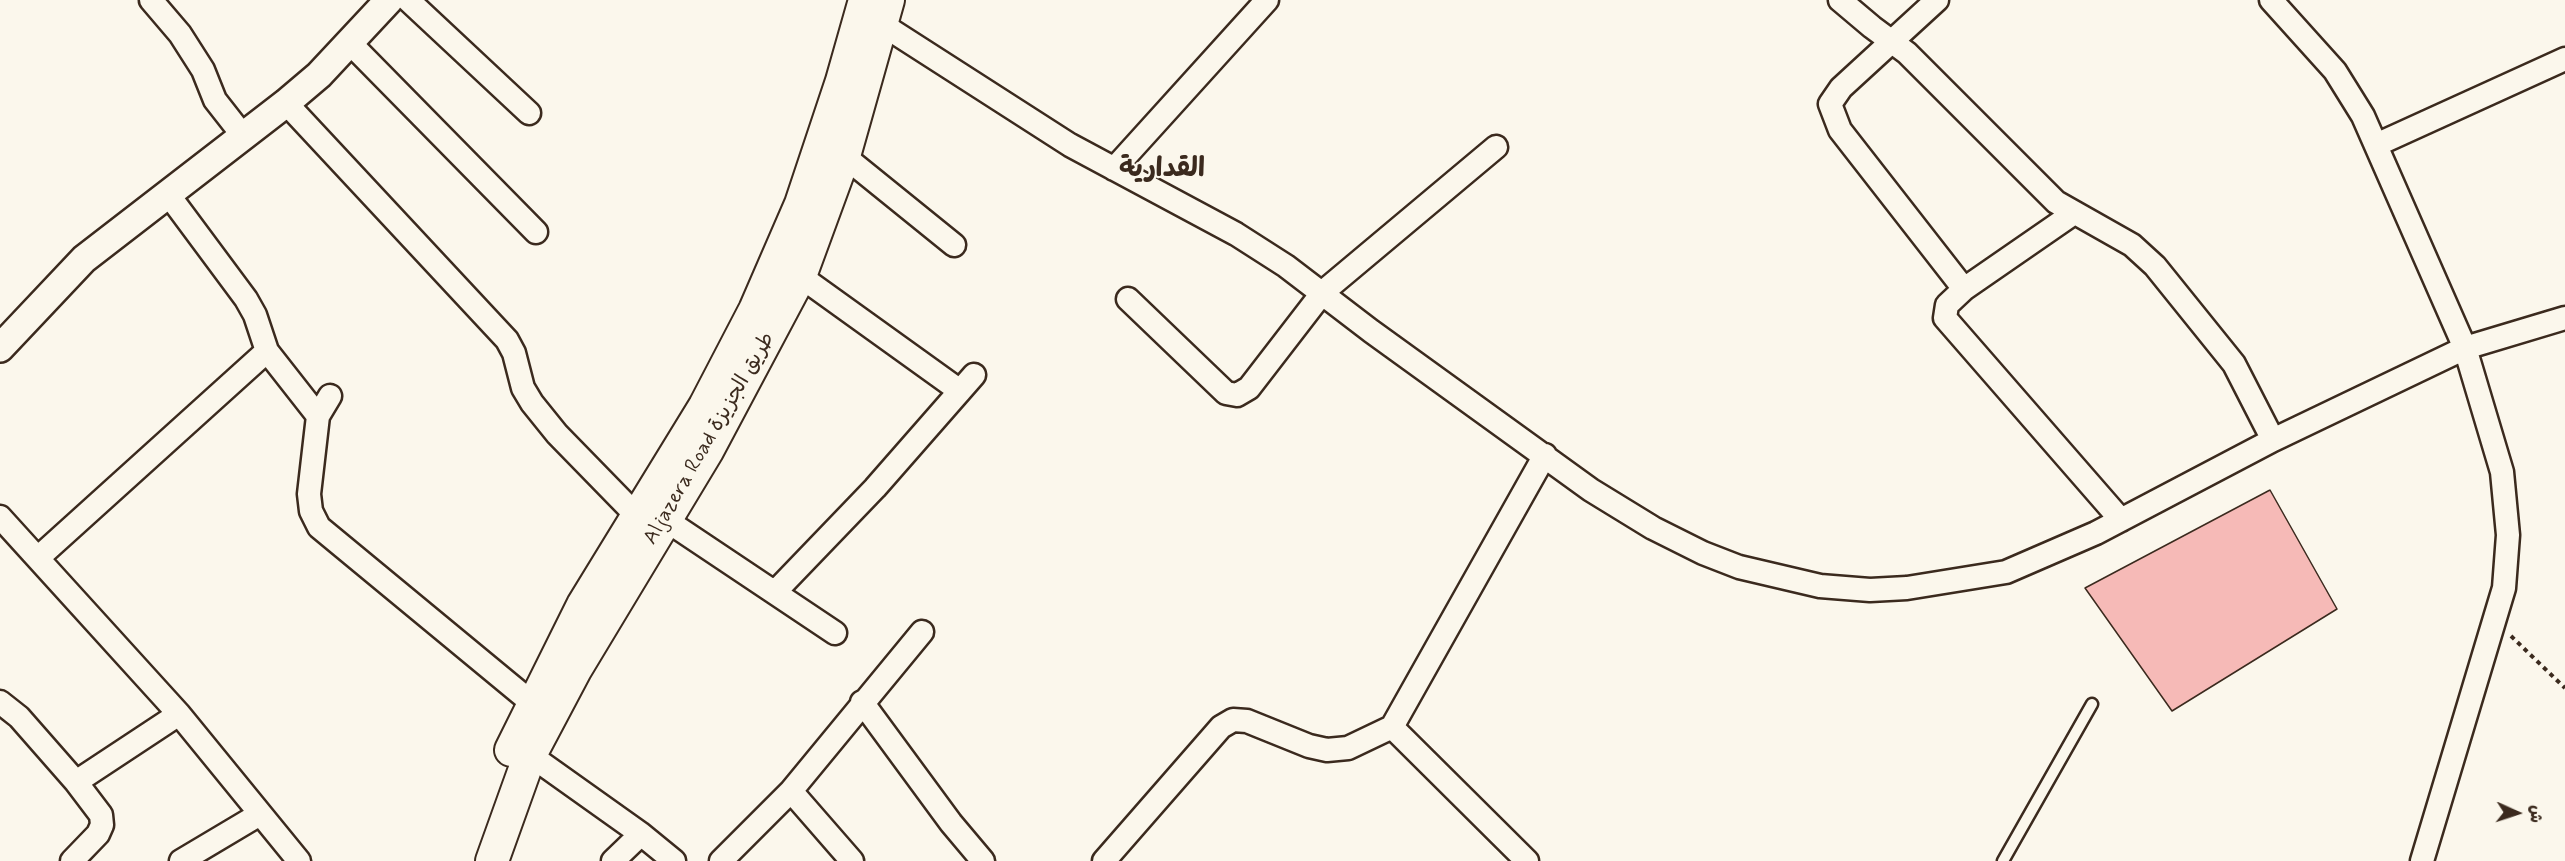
<!DOCTYPE html>
<meta charset="utf-8">
<style>
body{margin:0}
#map{position:relative;width:2565px;height:861px;overflow:hidden;background:#fbf7ec;font-family:Mynerve,"Playpen Sans Arabic",sans-serif}
canvas{display:block}
.north{position:absolute;left:2487px;top:783px;width:60px;height:60px;-webkit-text-stroke:4px #fbf7ec;paint-order:stroke;rotate:93deg;font-size:16px;font-weight:700;line-height:24px;text-align:center;color:#3b2a1e}
.north::after{content:'';display:block;margin:auto;width:21px;height:27px;background:#3b2a1e;clip-path:polygon(50% 0,100% 100%,50% 72%,0 100%)}
</style>
<div id="map">
<canvas width="2565" height="861"></canvas>
<div class="north">ش</div>
</div>
<script>
const ctx = document.querySelector('canvas').getContext('2d');
ctx.lineJoin = 'round';
function paint(path, color) { ctx.fillStyle = color; ctx.fill(path, 'evenodd'); }
const poly = rows => new Path2D(rows.map(r => 'M' + r).join(''));
function stroke(path, color, width, dash) { ctx.strokeStyle = color; ctx.lineWidth = width; ctx.lineCap = dash ? 'butt' : 'round'; ctx.setLineDash(dash || []); ctx.stroke(path); }
function drawText(font, color, halo, rows, align = 'center') {
  ctx.font = font + ' Mynerve,"Playpen Sans Arabic",sans-serif'; ctx.lineWidth = 4.5; ctx.setLineDash([]); ctx.textBaseline = 'middle'; ctx.strokeStyle = halo; ctx.fillStyle = color; for (const [text, x, y, turn = 0] of rows) {
    ctx.save(); ctx.translate(x, y); ctx.rotate((+turn || 0) * Math.PI / 180); ctx.textAlign = isNaN(turn) ? turn : align; if (halo) ctx.strokeText(text, 0, 0); ctx.fillText(text, 0, 0); ctx.restore();
  }
}
const building = poly([
 [2270,490,2337,609,2172,711,2085,588,2270,490]
]);
const path = poly([
 [2511,636,2565,688]
]);
const service = poly([
 [2003,861,2092,704]
]);
const minor = poly([
 [151,0,180,34,203,70,215,100,244,137],
 [408,0,529,113],
 [1840,0,1872,27,1907,53,2056,202,2132,245,2155,266,2234,364,2273,440],
 [1937,0,1841,88,1830,104,1840,130,1964,289],
 [2271,0,2335,71,2363,116,2465,348,2502,472,2508,535,2504,588,2422,861],
 [869,16,1070,145,1236,234,1286,266,1371,331,1591,490,1653,528,1703,553,1739,567,1820,586,1870,590,1907,588,2006,572,2096,533,2273,440,2465,348,2565,318],
 [350,43,536,232],
 [286,103,507,340,514,353,523,388,532,403,557,434,637,516],
 [2376,145,2565,59],
 [844,156,954,245],
 [1114,169,1267,0],
 [168,194,246,299,255,315,267,351,318,416],
 [2074,213,1964,289,1947,305,1945,318,2121,520],
 [800,276,960,391],
 [1128,299,1226,393,1237,395,1249,388,1323,292,1496,147],
 [330,396,318,416,309,494,311,511,319,527,532,703],
 [0,517,179,714,299,861],
 [666,520,835,633],
 [39,557,267,351],
 [776,591,875,488,974,375],
 [0,702,19,717,76,782,101,815,102,825,98,834,72,861],
 [862,702,951,823,983,861],
 [1392,727,1527,861],
 [530,755,641,834,674,861],
 [76,782,179,714],
 [791,791,852,861],
 [181,861,260,814],
 [613,861,641,834],
 [721,861,791,791,922,632],
 [1104,861,1221,727,1233,720,1247,721,1309,746,1327,750,1348,748,1392,727,1545,455]
]);
const tertiary = poly([
 [0,348,84,259,286,103,319,75,389,0]
]);
const secondary = poly([
 [511,750,583,605,705,406,755,310,801,204,842,81,865,0],
 [492,861,530,755,575,670,707,451,800,276,844,156,888,0]
]);
const streetNames = [
 ["Aljazera Road طريق الجزيزة",710,439,-60]
];
const districtNames = [
 ["القدارية",1162,170]
];
paint(building, '#f6bab7');
stroke(building, '#3b2a1e', 1.5);
stroke(service, '#3b2a1e', 15);
stroke(minor, '#3b2a1e', 27);
stroke(tertiary, '#3b2a1e', 32);
stroke(secondary, '#3b2a1e', 36);
stroke(path, '#3b2a1e', 4, [4.5, 4.5]);
stroke(service, '#fbf7ec', 10);
stroke(minor, '#fbf7ec', 22);
stroke(tertiary, '#fbf7ec', 27);
stroke(secondary, '#fbf7ec', 32);
drawText('21px', '#3b2a1e', '#fbf7ec', streetNames);
drawText('bold 27px', '#3b2a1e', '#fbf7ec', districtNames);
</script>
